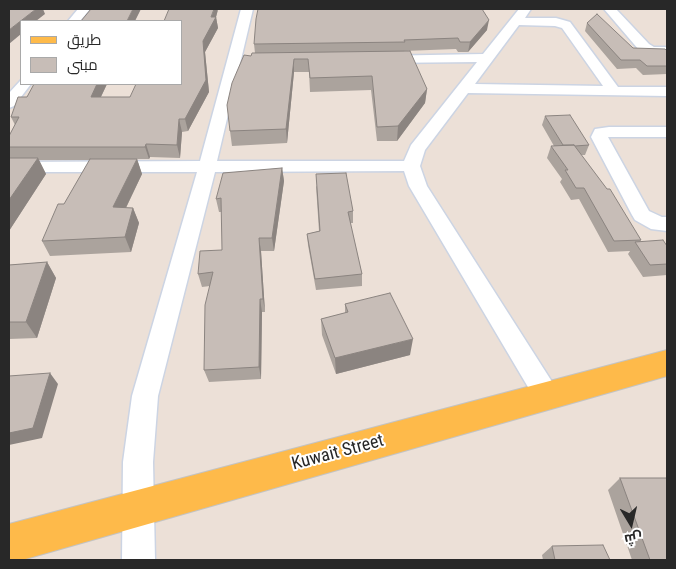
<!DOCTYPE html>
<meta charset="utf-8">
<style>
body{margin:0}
#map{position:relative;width:676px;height:569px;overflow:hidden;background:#ece0d7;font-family:"Roboto Condensed",Cairo,sans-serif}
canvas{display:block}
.frame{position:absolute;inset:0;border:10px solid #282828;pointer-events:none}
.legend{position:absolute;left:20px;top:20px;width:162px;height:65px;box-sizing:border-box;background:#fff;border:1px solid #a9a9a9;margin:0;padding:6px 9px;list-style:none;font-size:15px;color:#282828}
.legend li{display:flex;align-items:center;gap:10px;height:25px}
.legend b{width:25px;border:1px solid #a9a9a9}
.north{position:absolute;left:606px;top:499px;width:50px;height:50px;-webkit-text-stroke:4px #fff;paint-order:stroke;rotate:171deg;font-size:14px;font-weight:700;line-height:20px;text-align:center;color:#282828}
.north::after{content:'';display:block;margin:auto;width:18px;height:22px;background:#282828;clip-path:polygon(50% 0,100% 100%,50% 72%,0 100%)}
</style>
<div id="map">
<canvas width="676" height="569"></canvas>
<div class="frame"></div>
<ul class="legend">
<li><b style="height:6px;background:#feba4a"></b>طريق</li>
<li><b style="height:14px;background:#c7bdb7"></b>مبنى</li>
</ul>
<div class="north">ش</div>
</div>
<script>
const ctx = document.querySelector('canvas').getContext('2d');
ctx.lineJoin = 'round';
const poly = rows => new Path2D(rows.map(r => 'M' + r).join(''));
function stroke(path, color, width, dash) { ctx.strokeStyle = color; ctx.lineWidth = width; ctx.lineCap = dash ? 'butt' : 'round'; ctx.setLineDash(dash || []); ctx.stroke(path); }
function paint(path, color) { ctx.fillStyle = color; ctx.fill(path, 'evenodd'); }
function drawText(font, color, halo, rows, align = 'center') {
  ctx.font = font + ' "Roboto Condensed",sans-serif'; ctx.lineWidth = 4; ctx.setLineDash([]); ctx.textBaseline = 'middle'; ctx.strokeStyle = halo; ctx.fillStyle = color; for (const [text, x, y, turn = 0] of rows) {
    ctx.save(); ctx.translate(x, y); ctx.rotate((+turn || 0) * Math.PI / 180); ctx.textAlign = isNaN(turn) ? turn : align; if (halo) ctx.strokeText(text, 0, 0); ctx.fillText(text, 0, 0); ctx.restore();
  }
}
const minor = poly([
 [78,9,90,9,80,21,68,21,78,9],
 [241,9,253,9,217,161,404,161,411,145,477,62,382,63,375,59,377,56,483,54,519,9,531,9,525,18,556,18,570,22,618,87,667,87,667,96,468,93,425,150,420,166,427,186,556,388,560,396,556,404,547,408,538,404,409,186,404,171,215,172,158,396,153,462,155,560,122,560,123,462,132,396,197,172,9,172,9,162,200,161,241,9],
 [519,25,555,26,562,28,603,86,475,84,519,25],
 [604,9,616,9,649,44,654,47,667,47,667,55,651,55,639,50,604,9],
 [21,80,21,84,31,84,14,106,9,108,9,93,21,80],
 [609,127,667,127,667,137,608,137,649,211,662,217,667,217,667,231,651,229,635,220,632,215,591,137,595,129,609,127]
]);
const major = poly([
 [667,350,667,376,22,560,9,560,9,524,667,350]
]);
const wall = poly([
 [218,10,216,17,218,28,205,52,209,92,188,131,182,132,180,158,150,157,149,159,137,159,142,174,126,208,133,208,139,223,131,252,50,256,42,241,64,204,90,160,39,160,46,174,9,231,9,136,15,125,11,117,27,97,34,84,107,84,101,97,130,97],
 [587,23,633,48,667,51,667,74,643,75,636,68,617,69,585,31],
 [487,30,468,52,458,52,456,49,404,51,427,89,425,103,397,141,377,141,371,90,310,92,309,72,294,72,287,143,232,146,230,131,251,56,255,53,254,44],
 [545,116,589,145,585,155,581,155,641,240,640,242,667,246,667,275,643,277,628,254,630,251,608,252,579,199,571,200,560,182,562,179,547,158,551,146,554,146,542,125],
 [282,168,284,181,274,251,261,251,265,312,262,312,261,379,209,382,204,370,210,286,202,287,198,274,222,250,222,212,219,212,216,199],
 [316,186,353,211,353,223,350,223,362,274,362,286,316,290,308,245,307,234,319,231],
 [47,262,56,278,37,338,9,339,9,265],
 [345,304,410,355,336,374,322,335,321,319,345,313],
 [620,478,667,560,632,560,608,490],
 [552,546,610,560,543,560,542,555]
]);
const shadedWall = poly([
 [36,9,43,9,45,14,36,21,21,21,21,34,9,44,9,30],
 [133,9,141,9,135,21,127,21],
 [214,9,218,9,216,17,218,28,205,52,209,92,188,131,185,119,203,41],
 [489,20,487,30,468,52,470,42],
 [294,59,294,72,287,143,286,129],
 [97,84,107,84,95,109,91,97],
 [427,89,425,103,397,141,398,126],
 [179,119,182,132,180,158,177,145],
 [146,144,150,157,149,159,145,147],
 [38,158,46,174,9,231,9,200],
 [137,159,142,174,119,222,113,207],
 [282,168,284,181,274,251,272,238],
 [133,208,139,223,131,252,125,237],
 [259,238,261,251,265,312,263,299],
 [47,262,56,278,37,338,26,322],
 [260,299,262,312,261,379,259,367],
 [413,339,410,355,336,374,335,358],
 [50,373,58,384,42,438,9,445,9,433]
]);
const building = poly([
 [9,9,36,9,9,30,9,9],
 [91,9,133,9,127,21,81,21,91,9],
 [169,9,214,9,211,17,216,17,203,41,206,80,185,119,179,119,177,145,146,144,145,147,9,147,9,136,19,117,11,117,18,97,27,97,34,84,97,84,91,97,130,97,136,84,181,84,181,21,164,21,169,9],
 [258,9,482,9,489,20,470,42,460,42,458,38,404,40,405,42,254,44,256,19,258,9],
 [597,14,633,48,665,49,667,51,667,66,647,66,640,60,621,60,587,23,597,14],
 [410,51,427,89,398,126,377,127,372,76,310,78,308,59,294,59,286,129,230,131,227,105,232,83,244,55,251,56,252,53,410,51],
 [570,115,589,145,575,146,574,145,563,145,545,116,570,115],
 [574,145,607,189,610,189,641,240,614,241,584,188,576,188,565,170,568,170,551,146,574,145],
 [9,158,38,158,9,200,9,158],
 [90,159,137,159,113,207,133,208,125,237,42,241,58,204,64,204,90,159],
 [282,168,272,238,259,238,263,299,260,299,259,367,204,370,205,305,213,272,198,274,200,251,222,250,221,198,216,199,223,173,282,168],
 [346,173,353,211,348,212,362,274,315,279,307,234,320,231,316,174,346,173],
 [663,240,667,246,667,264,650,265,635,242,663,240],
 [47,262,26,322,9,322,9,265,47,262],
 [390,293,413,339,335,358,321,319,348,312,345,304,390,293],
 [50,373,33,428,9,433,9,376,50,373],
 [620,478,667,478,667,560,650,560,620,478],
 [603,545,610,560,555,560,552,546,603,545]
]);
const nearStreetnames = [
 ["Kuwait Street",338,453,-15]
];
stroke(minor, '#ccd4e3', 3);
stroke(major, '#c3c3c3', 2);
paint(minor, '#fff');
paint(major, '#feba4a');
paint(wall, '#aba39d');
paint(shadedWall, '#8b8480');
paint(building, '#c7bdb7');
stroke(building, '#8b8480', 1);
drawText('18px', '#282828', '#fff', nearStreetnames);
</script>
